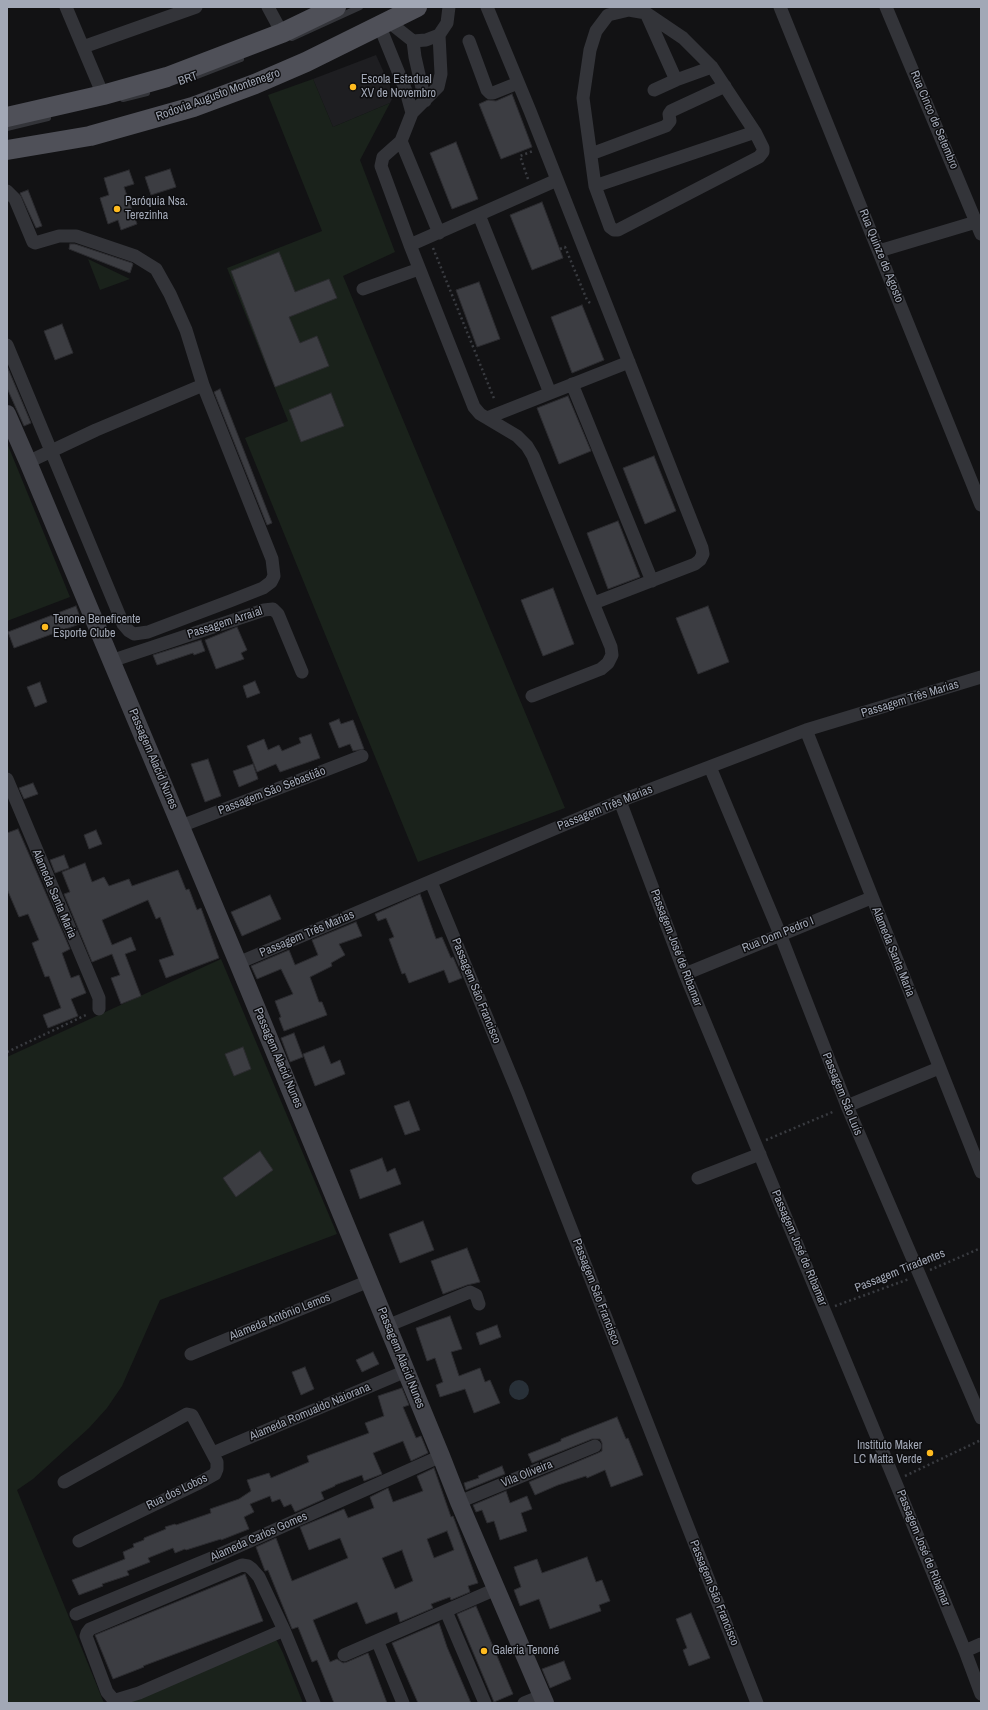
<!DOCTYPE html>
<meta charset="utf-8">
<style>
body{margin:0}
#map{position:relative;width:988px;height:1710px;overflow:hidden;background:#121214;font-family:"Archivo Narrow",sans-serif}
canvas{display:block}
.frame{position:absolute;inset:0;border:8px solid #a2a8b6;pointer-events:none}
</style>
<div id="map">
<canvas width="988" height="1710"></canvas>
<div class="frame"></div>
</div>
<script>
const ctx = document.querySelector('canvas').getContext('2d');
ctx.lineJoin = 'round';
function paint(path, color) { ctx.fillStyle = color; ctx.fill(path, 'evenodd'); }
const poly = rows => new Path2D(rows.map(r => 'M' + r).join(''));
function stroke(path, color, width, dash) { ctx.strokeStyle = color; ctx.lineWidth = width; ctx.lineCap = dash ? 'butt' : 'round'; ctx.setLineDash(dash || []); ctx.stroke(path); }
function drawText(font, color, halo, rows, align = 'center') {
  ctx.font = font + ' "Archivo Narrow",sans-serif'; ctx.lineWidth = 3; ctx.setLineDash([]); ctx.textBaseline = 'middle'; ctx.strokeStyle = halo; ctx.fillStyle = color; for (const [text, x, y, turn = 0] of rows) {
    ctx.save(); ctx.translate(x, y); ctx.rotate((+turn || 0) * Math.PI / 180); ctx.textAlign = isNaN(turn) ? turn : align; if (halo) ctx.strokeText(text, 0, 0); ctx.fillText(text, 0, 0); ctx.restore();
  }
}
const built = poly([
 [376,55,394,95,390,103,333,127,313,79]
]);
const green = poly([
 [313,79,333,127,390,103,360,160,395,252,343,276,565,808,418,862,245,438,288,421,227,268,322,231,268,95],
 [88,259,130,279,100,290],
 [7,443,70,597,7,621],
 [221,959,337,1234,160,1300,122,1386,107,1408,89,1428,33,1479,17,1490,104,1703,7,1703,7,1057],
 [273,1638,277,1641,283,1653,303,1703,115,1703]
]);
const water = poly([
 '509 1390a10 10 0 1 1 20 0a10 10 0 1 1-20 0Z'
]);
const building = poly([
 [512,94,532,147,501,159,479,104,488,100,496,101,512,94],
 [456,142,478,199,452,209,430,153,456,142],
 [170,169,176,187,151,195,145,177,170,169],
 [129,170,134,184,124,187,137,224,121,230,118,220,108,224,100,198,109,195,104,178,129,170],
 [28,190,42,226,36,228,20,193,28,190],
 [542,202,563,258,532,270,510,215,542,202],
 [70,244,75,244,132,263,133,264,130,273,69,249,70,244],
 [279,252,295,292,329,279,337,298,289,317,300,343,317,336,329,366,275,387,231,271,279,252],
 [479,282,500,339,477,347,456,290,479,282],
 [582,305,604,360,572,373,551,317,582,305],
 [62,324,73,353,55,360,44,331,62,324],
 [7,366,31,423,24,426,7,388,7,366],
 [220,389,272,523,267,525,214,392,220,389],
 [331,393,344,426,301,442,289,410,331,393],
 [568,396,591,451,559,464,537,408,568,396],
 [654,456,676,511,645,524,623,468,654,456],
 [618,521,640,577,608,589,587,533,618,521],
 [553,588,574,644,543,656,521,600,553,588],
 [76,606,82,623,14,648,8,632,76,606],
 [708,606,729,662,698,674,676,618,708,606],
 [237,627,247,650,241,653,244,659,216,669,205,640,237,627],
 [201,640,205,651,194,655,193,653,157,665,153,655,201,640],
 [255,681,260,693,247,698,243,686,255,681],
 [40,682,47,702,35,707,27,687,40,682],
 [339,719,341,724,353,720,364,749,353,751,350,744,339,748,329,723,339,719],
 [311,734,320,758,280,772,276,764,257,772,247,746,264,739,268,750,279,745,282,751,301,743,299,738,311,734],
 [208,759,221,796,205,802,191,764,208,759],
 [253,764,258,779,239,787,233,771,253,764],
 [33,783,38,794,24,799,19,788,33,783],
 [18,829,70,949,62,953,71,978,79,975,86,993,71,999,78,1016,48,1028,43,1015,61,1008,49,976,45,977,32,943,39,940,28,914,19,917,7,889,7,833,18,829],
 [96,830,102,844,89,849,84,835,96,830],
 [64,855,69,868,55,873,50,860,64,855],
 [85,863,92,882,104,877,109,886,129,879,132,886,178,870,186,890,189,889,197,910,201,908,219,958,166,978,159,960,174,955,160,917,156,919,148,900,102,920,112,945,131,937,136,950,125,954,141,996,121,1004,111,978,120,975,112,954,92,962,64,894,70,892,62,872,85,863],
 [420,894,436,939,442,937,451,958,453,957,462,978,449,983,444,970,409,983,405,973,402,974,389,939,394,937,386,918,378,921,375,914,420,894],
 [270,895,281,919,242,936,231,912,270,895],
 [356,922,362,936,339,944,345,955,331,963,332,966,310,977,319,1002,322,1002,327,1015,284,1031,279,1018,281,1017,275,1001,293,994,281,969,257,979,251,966,289,950,295,965,318,955,312,940,356,922],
 [294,1033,303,1057,290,1062,281,1038,294,1033],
 [324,1046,331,1064,340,1060,345,1074,315,1086,303,1054,324,1046],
 [243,1047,251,1069,234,1076,225,1054,243,1047],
 [409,1101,420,1130,405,1135,394,1106,409,1101],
 [260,1151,273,1170,236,1197,223,1178,260,1151],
 [382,1158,387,1172,395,1168,401,1184,360,1199,350,1170,382,1158],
 [423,1221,434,1250,400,1263,389,1234,423,1221],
 [467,1248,480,1282,467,1285,443,1294,431,1261,467,1248],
 [450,1316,462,1349,451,1352,459,1376,480,1368,485,1382,490,1380,500,1403,474,1413,465,1389,440,1397,436,1385,443,1382,435,1358,427,1361,416,1328,450,1316],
 [497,1325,501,1337,480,1345,476,1333,497,1325],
 [373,1352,379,1364,362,1372,356,1360,373,1352],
 [305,1367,314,1389,301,1395,292,1372,305,1367],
 [402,1388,409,1405,403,1407,416,1438,421,1436,428,1453,411,1461,403,1441,373,1453,382,1474,364,1481,362,1475,335,1485,335,1486,321,1492,324,1499,295,1512,291,1504,284,1507,280,1499,272,1502,270,1496,250,1504,254,1512,244,1517,249,1529,221,1540,221,1539,186,1550,185,1549,175,1553,173,1548,148,1558,150,1562,127,1571,129,1575,102,1584,103,1586,79,1595,72,1580,125,1559,123,1552,134,1547,133,1544,144,1540,144,1538,166,1529,165,1527,175,1524,176,1525,211,1513,210,1509,239,1499,251,1491,247,1480,269,1473,271,1478,309,1462,307,1456,369,1433,365,1423,384,1416,378,1396,402,1388],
 [617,1417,626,1439,628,1438,643,1475,611,1487,605,1470,587,1478,586,1476,558,1485,535,1495,529,1482,598,1453,602,1451,602,1443,600,1439,592,1439,532,1463,528,1454,561,1441,561,1439,617,1417],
 [502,1466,505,1474,466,1490,464,1483,479,1478,478,1476,502,1466],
 [434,1468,451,1517,453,1516,478,1583,468,1586,470,1592,451,1600,450,1597,431,1604,433,1608,400,1622,397,1612,366,1624,357,1602,313,1620,330,1662,337,1659,343,1663,347,1662,368,1653,387,1703,334,1703,317,1660,312,1662,298,1627,292,1629,268,1570,265,1571,256,1547,276,1538,292,1581,348,1558,340,1538,309,1550,300,1527,344,1509,348,1518,374,1508,370,1497,388,1488,393,1502,423,1491,417,1476,434,1468],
 [447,1531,454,1550,434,1558,427,1539,447,1531],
 [402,1550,413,1581,395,1589,382,1558,402,1550],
 [506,1491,510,1503,527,1496,532,1509,521,1513,527,1531,500,1540,494,1521,487,1523,482,1510,476,1512,473,1505,506,1491],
 [587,1557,596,1582,602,1580,610,1601,599,1605,601,1611,550,1629,539,1599,520,1606,514,1590,521,1587,514,1567,537,1559,542,1573,587,1557],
 [245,1574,263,1621,143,1666,144,1667,113,1679,95,1635,245,1574],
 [476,1606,513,1694,494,1702,457,1614,476,1606],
 [691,1613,710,1658,689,1666,683,1650,687,1648,676,1619,691,1613],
 [439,1623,447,1647,471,1703,418,1703,392,1643,439,1623],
 [564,1661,571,1679,550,1688,542,1669,564,1661]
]);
const path = poly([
 [528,179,520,156,533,151],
 [433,248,495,401],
 [560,249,565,247,587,300,591,304],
 [7,1052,88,1014],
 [766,1140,835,1111],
 [930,1270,981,1248],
 [835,1306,909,1279],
 [905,1476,981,1440]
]);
const service = poly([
 [292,38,360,7],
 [197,76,241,59],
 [123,99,147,93],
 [7,128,48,118]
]);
const minor = poly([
 [66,7,103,95],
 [268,7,282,33],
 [487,7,530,111,702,548,703,554,700,560,695,564,594,603],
 [780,7,981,505],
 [886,7,981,234],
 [629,10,646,13,683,38,712,67,755,132,763,148,763,152,759,157,618,230,614,230,610,227,595,186,583,98,590,50,596,31,608,15,629,10],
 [646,13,676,80,712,67],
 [389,22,413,41,426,40,439,35,447,23,449,7],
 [380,27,406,91,412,113,401,141,383,157,381,166,410,245,474,407,480,414,517,436,527,446,533,456,611,647,612,655,608,663,601,669,532,696],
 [413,41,415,57,425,101],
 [469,41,487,90,490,93,493,93,518,83],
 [83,47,196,7],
 [654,90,676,80],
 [412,113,438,87,441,74,439,35],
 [401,141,439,233],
 [591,154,666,126,670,121,669,114,671,111,725,86],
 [595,186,755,132],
 [7,191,15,199,33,242,35,243,59,236,76,236,135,256,156,269,170,294,186,330,203,385,272,559,274,576,271,582,263,588,230,601,148,632,134,634,129,631,123,624,7,345],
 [479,215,550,393],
 [410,245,557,180],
 [879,251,976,222],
 [363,289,419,269],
 [572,384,652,581],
 [487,418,629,362],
 [28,462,96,430,203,385],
 [111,661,264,610,273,609,278,614,302,672],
 [806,730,981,1172],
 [710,767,780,934,847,1106,981,1418],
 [7,779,99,998,99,1009],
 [620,801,685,974,895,1481,965,1651,981,1694],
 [181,826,362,756],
 [431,882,518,1093,757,1703],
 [238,963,620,801,806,730,981,677],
 [685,974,871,898],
 [847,1106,939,1068],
 [698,1178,760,1154],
 [387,1326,470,1292,476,1295,479,1304],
 [191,1354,369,1281],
 [213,1453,406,1371],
 [64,1482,187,1414,192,1415,217,1462,217,1469,215,1474,197,1484,79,1541],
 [459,1502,595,1446],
 [76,1614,214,1557,441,1456],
 [448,1616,485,1703],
 [284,1630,139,1693,116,1700,113,1699,107,1692,86,1636,87,1633,90,1629,242,1565,248,1566,252,1569,259,1577,284,1630,314,1703],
 [379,1645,403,1703],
 [965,1651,981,1644],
 [344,1655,496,1589],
 [524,1703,541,1696]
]);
const secondary = poly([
 [7,414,28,462,238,963,441,1456,459,1502,545,1703]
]);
const primary = poly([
 [7,117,103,95,167,77,282,33,336,7],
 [7,150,90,136,193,107,255,84,306,62,417,7]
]);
const markers = [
 [353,87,4,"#ffbb1f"],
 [117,209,4,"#ffbb1f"],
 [45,627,4,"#ffbb1f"],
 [930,1453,4,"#ffbb1f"],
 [484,1651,4,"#ffbb1f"]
];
const streetNames = [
 ["BRT",188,79,-19],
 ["Rodovia Augusto Montenegro",218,95,-20],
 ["Rua Cinco de Setembro",934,120,67],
 ["Rua Quinze de Agosto",881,256,68],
 ["Passagem Arraial",225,623,-18],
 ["Passagem Três Marias",910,699,-17],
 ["Passagem Alacid Nunes",153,759,67],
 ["Passagem São Sebastião",272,791,-21],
 ["Passagem Três Marias",605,808,-22],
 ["Alameda Santa Maria",54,894,67],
 ["Passagem Três Marias",307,934,-23],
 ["Rua Dom Pedro I",778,935,-22],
 ["Passagem José de Ribamar",676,948,69],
 ["Alameda Santa Maria",893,952,68],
 ["Passagem São Francisco",476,991,68],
 ["Passagem Alacid Nunes",278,1058,67],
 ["Passagem São Luís",842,1094,68],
 ["Passagem José de Ribamar",799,1248,67],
 ["Passagem Tiradentes",900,1271,-22],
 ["Passagem São Francisco",596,1292,69],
 ["Alameda Antônio Lemos",280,1317,-22],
 ["Passagem Alacid Nunes",401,1358,68],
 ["Alameda Romualdo Naiorana",310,1412,-23],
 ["Vila Oliveira",527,1474,-22],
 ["Rua dos Lobos",177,1492,-26],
 ["Alameda Carlos Gomes",259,1537,-24],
 ["Passagem José de Ribamar",923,1548,68],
 ["Passagem São Francisco",714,1593,68]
];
const poiNames = [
 ["Escola Estadual",361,80],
 ["XV de Novembro",361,94],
 ["Paróquia Nsa.",125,202],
 ["Terezinha",125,216],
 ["Tenone Beneficente",53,620],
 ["Esporte Clube",53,634],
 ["Instituto Maker",922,1446,"right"],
 ["LC Matta Verde",922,1460,"right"],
 ["Galeria Tenoné",492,1651]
];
paint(built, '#1e1e21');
paint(green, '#1a221b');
paint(water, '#283038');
paint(building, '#3c3d42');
stroke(building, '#2c2c30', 1);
stroke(path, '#393b40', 2.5, [2, 3]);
stroke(service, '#333439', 6);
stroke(minor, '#333439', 13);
stroke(secondary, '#414249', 18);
stroke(primary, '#4f5058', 20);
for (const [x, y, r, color] of markers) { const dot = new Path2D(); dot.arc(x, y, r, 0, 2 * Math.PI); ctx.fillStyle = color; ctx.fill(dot); stroke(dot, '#0d0d0f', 1.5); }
drawText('12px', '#a2a8b6', '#0d0d0f', streetNames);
drawText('12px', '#a2a8b6', '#0d0d0f', poiNames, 'left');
</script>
